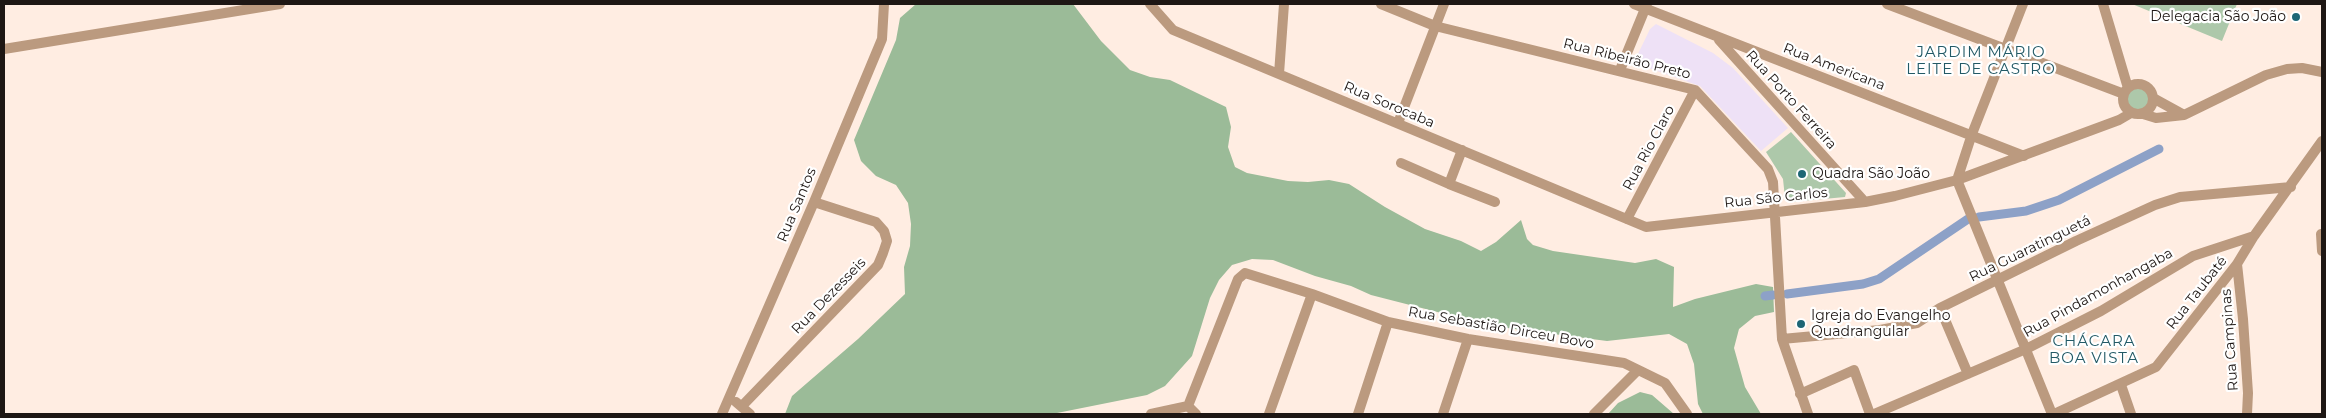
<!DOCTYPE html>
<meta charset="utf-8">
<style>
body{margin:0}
#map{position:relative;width:2326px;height:418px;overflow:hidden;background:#ffede2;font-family:Montserrat,sans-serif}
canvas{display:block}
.frame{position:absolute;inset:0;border:5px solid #1e1714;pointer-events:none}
</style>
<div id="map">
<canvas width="2326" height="418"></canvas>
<div class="frame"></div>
</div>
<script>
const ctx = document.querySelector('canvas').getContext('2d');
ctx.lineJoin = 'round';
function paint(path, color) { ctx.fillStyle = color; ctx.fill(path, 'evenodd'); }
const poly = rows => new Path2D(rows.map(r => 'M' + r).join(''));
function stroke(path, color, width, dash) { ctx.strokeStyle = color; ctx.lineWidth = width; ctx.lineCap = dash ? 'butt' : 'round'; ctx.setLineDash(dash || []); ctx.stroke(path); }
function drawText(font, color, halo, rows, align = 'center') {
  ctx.font = font + ' Montserrat,sans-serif'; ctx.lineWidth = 4.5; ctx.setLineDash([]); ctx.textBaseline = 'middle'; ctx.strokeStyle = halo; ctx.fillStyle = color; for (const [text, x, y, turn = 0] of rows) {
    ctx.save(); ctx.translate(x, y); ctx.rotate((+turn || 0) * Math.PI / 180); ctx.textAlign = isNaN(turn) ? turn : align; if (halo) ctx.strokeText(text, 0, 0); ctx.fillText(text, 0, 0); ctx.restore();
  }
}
const education = poly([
 [1656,24,1713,53,1733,68,1788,128,1761,151,1700,86,1637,64,1636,58,1650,29]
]);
const green = poly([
 [2132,4,2237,4,2222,41],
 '2126 99a12 12 0 1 1 24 0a12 12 0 1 1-24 0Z',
 [1791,132,1846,193,1845,197,1791,202,1785,198,1783,179,1766,152]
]);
const forest = poly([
 [916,4,1073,4,1101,41,1130,70,1150,77,1170,80,1226,107,1231,127,1228,147,1235,167,1247,173,1288,181,1308,182,1329,180,1349,184,1385,207,1425,229,1461,241,1481,251,1496,242,1521,220,1527,239,1533,245,1553,251,1635,263,1656,259,1674,267,1673,307,1695,299,1756,284,1773,287,1774,312,1755,316,1739,329,1734,348,1745,387,1761,414,1703,414,1698,404,1694,364,1687,344,1669,334,1607,341,1492,326,1371,295,1351,286,1315,276,1273,260,1252,259,1232,265,1219,280,1210,298,1192,356,1165,386,1147,395,1052,414,785,414,792,396,858,339,905,294,904,267,910,246,911,224,908,203,896,185,876,176,861,161,854,140,896,40,900,18],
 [1640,392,1652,395,1674,414,1608,414,1618,403]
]);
const canal = poly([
 [1979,217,2026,211,2059,200,2159,149],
 [1787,294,1863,284,1879,279,1968,219],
 [1765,296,1773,295]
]);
const minor = poly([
 [1150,4,1173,30,1646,227,1865,202,1895,196,1957,180,2119,120,2131,113],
 [1381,4,1435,26,1695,90,1768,169,1773,182,1782,339,1808,414],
 [1634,4,2024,156],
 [1887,4,2124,94],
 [2103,4,2128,88],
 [1719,40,1865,202],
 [4,49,280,4],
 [1620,70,1647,4],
 [1279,74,1284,4],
 '2123 99a15 15 0 1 1 30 0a15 15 0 1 1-30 0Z',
 [2153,98,2184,115],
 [2143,114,2156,118,2184,115,2266,75,2287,69,2302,68,2322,72],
 [1398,123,1444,4],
 [1462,150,1449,184,1495,202],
 [1401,163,1449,184],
 [1957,180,2052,414],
 [1957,180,1972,134,2023,4],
 [1627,219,1695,90],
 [2321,234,2322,251],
 [2237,264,2243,319,2248,393,2247,414],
 [1940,308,1968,374],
 [1782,339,1880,330,1917,323,1940,308,2076,241,2155,205,2180,197,2291,187],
 [2121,385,2131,414],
 [1800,394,1854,370,1870,414],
 [736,402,750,414],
 [742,406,878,265,883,253,887,241,884,231,876,222,814,202],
 [1188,406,1238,279,1245,273,1312,294,1388,322,1468,339,1624,363,1665,383,1687,414],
 [1188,406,1196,414],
 [722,414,814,202,882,39,884,4],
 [1151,414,1188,406],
 [1269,414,1312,294],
 [1358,414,1388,322],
 [1443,414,1468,339],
 [1594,414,1638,370],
 [1874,414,2026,349,2101,311,2193,256,2254,236],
 [2054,414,2156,367,2237,264,2254,236,2322,141]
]);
const markers = [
 [2296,17,5,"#1e6675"],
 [1802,174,5,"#1e6675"],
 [1801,324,5,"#1e6675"]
];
const poiNames = [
 ["Delegacia São João",2286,17,"right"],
 ["Quadra São João",1812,174],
 ["Igreja do Evangelho",1811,316],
 ["Quadrangular",1811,332]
];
const streetNames = [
 ["Rua Ribeirão Preto",1627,59,14],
 ["Rua Americana",1834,67,21],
 ["Rua Porto Ferreira",1791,100,48],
 ["Rua Sorocaba",1389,105,23],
 ["Rua Rio Claro",1649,148,-62],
 ["Rua São Carlos",1776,198,-6],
 ["Rua Santos",797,205,-67],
 ["Rua Guaratinguetá",2030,249,-26],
 ["Rua Pindamonhangaba",2098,293,-29],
 ["Rua Taubaté",2197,293,-52],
 ["Rua Dezesseis",829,296,-46],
 ["Rua Sebastião Dirceu Bovo",1501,328,10],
 ["Rua Campinas",2230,340,-94]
];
const neighbourhoodNames = [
 ["JARDIM MÁRIO",1981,53],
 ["LEITE DE CASTRO",1981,70],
 ["CHÁCARA",2094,342],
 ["BOA VISTA",2094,359]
];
paint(education, '#eee1f6');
paint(green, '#adc8aa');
paint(forest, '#9bbb98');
stroke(canal, '#8da1c7', 9);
stroke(minor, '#bb9a7f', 10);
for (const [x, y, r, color] of markers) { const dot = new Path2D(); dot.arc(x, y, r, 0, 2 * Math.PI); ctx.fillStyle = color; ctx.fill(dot); stroke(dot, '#fff', 2); }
drawText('14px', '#1e1714', '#fff', poiNames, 'left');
drawText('14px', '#1e1714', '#fff', streetNames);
ctx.letterSpacing = '1px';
drawText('15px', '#235a66', '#fff', neighbourhoodNames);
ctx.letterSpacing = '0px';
</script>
